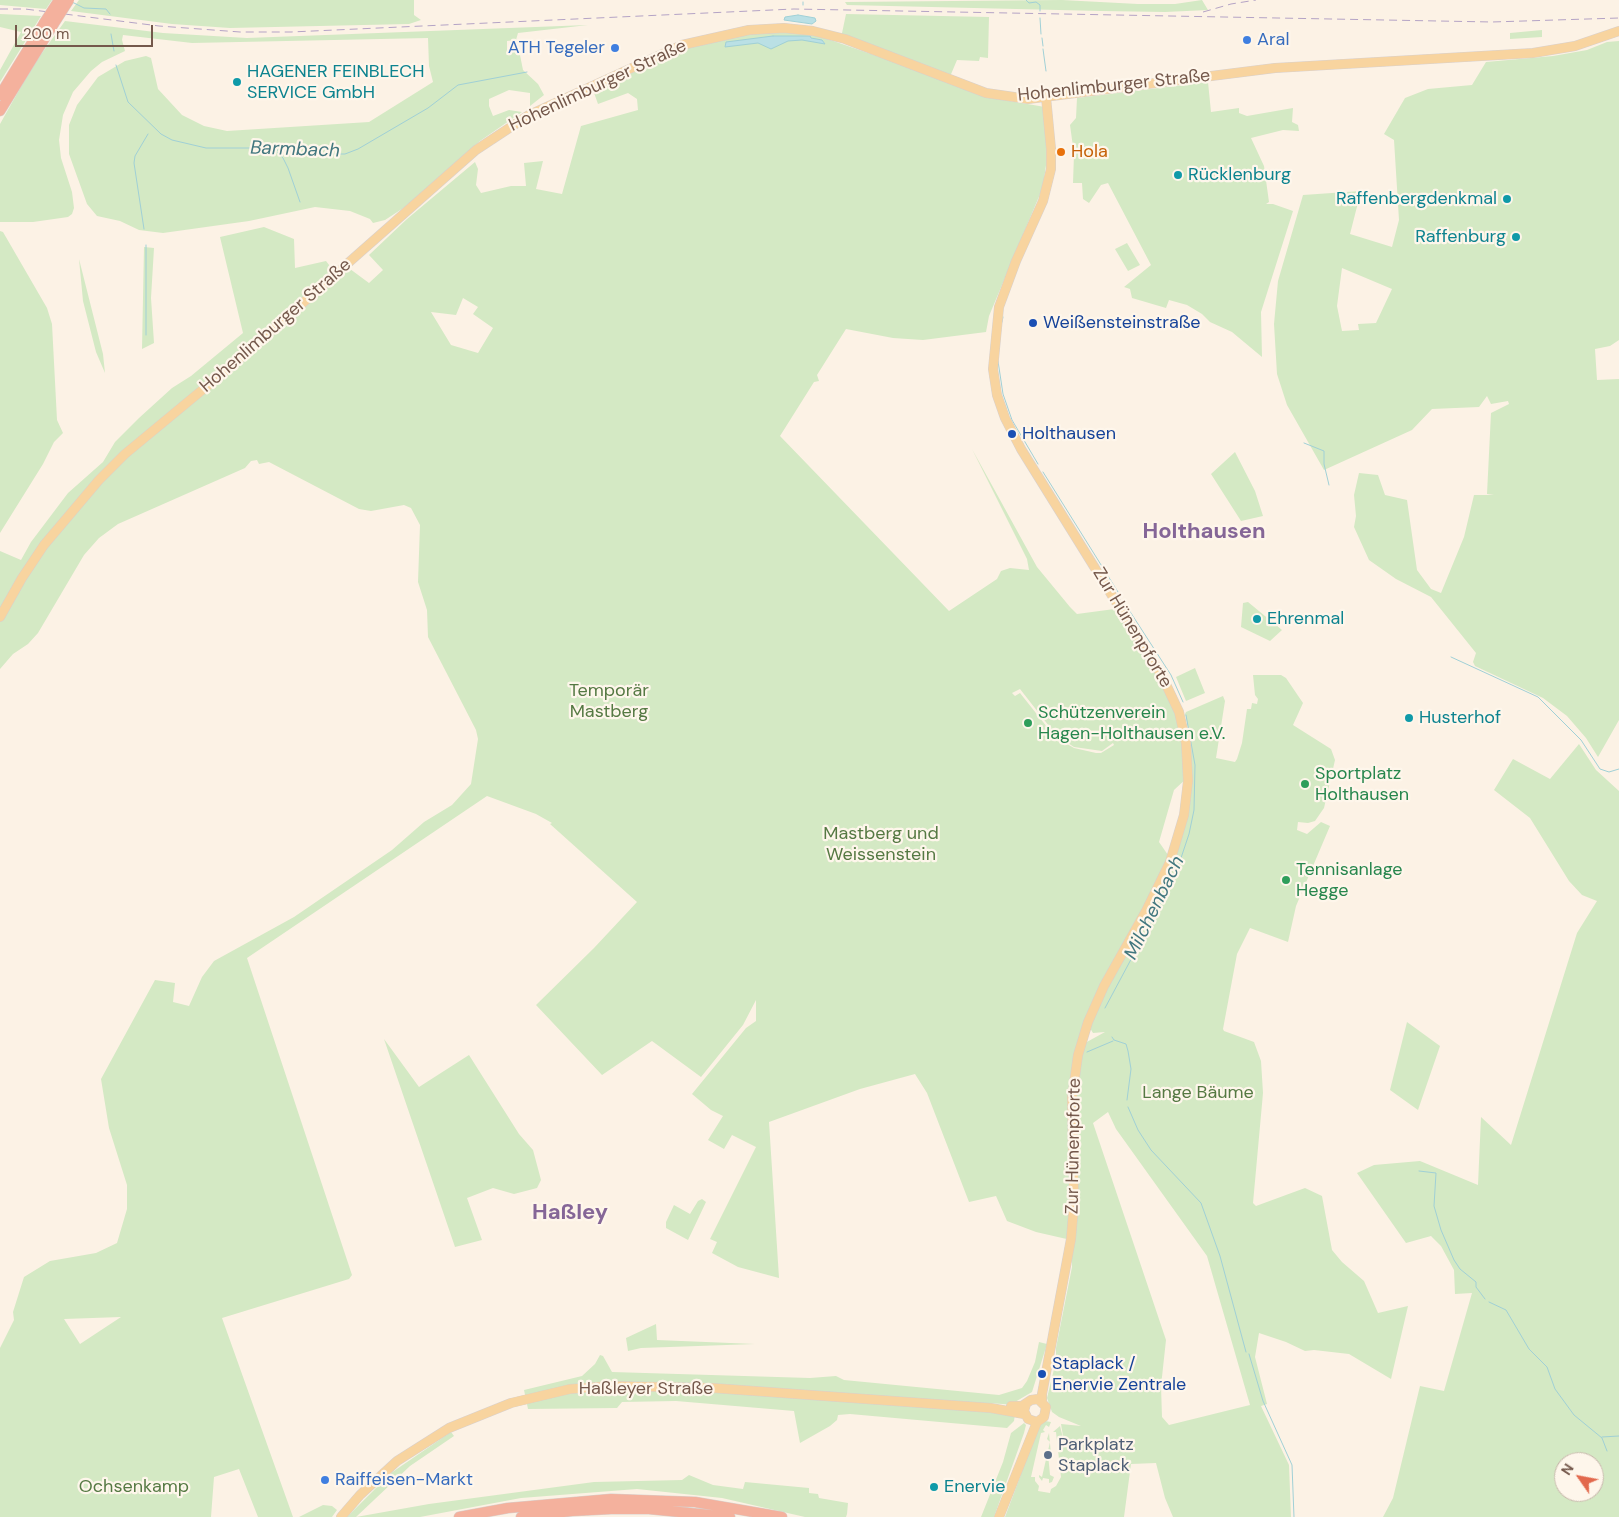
<!DOCTYPE html>
<meta charset="utf-8">
<style>
body{margin:0}
#map{position:relative;width:1619px;height:1517px;overflow:hidden;background:#fcf2e5;font-family:"DM Sans",sans-serif}
canvas{display:block}
.north{position:absolute;left:1554px;top:1452px;width:50px;height:50px;box-sizing:border-box;background:#fef6eb;border:1px solid #c7b7ab;border-radius:50%;rotate:303deg;font-size:14px;font-weight:700;line-height:20px;text-align:center;color:#74584b}
.north::after{content:'';display:block;margin:auto;width:18px;height:22px;background:#e2694d;clip-path:polygon(50% 0,100% 100%,50% 72%,0 100%)}
.scale{position:absolute;left:15px;top:25px;width:138px;height:22px;box-sizing:border-box;border:2px solid #74584b;border-top:0;padding-left:6px;font-size:15px;line-height:18px;white-space:nowrap;color:#74584b;-webkit-text-stroke:4px #fef6eb;paint-order:stroke}
</style>
<div id="map">
<canvas width="1619" height="1517"></canvas>
<div class="north">N</div>
<div class="scale">200 m</div>
</div>
<script>
const ctx = document.querySelector('canvas').getContext('2d');
ctx.lineJoin = 'round';
function paint(path, color) { ctx.fillStyle = color; ctx.fill(path, 'evenodd'); }
const poly = rows => new Path2D(rows.map(r => 'M' + r).join(''));
function stroke(path, color, width, dash) { ctx.strokeStyle = color; ctx.lineWidth = width; ctx.lineCap = dash ? 'butt' : 'round'; ctx.setLineDash(dash || []); ctx.stroke(path); }
function drawText(font, color, halo, rows, align = 'center') {
  ctx.font = font + ' "DM Sans",sans-serif'; ctx.lineWidth = 4.5; ctx.setLineDash([]); ctx.textBaseline = 'middle'; ctx.strokeStyle = halo; ctx.fillStyle = color; for (const [text, x, y, turn = 0] of rows) {
    ctx.save(); ctx.translate(x, y); ctx.rotate((+turn || 0) * Math.PI / 180); ctx.textAlign = isNaN(turn) ? turn : align; if (halo) ctx.strokeText(text, 0, 0); ctx.fillText(text, 0, 0); ctx.restore();
  }
}
const green = poly([
 [0,0,52,0,46,9,0,5],
 [79,0,414,0,414,15,421,20,409,24,230,28,172,24,71,11],
 [1062,0,1138,4,1175,4,1202,0,1208,10,1165,12,1101,11,847,5,845,2],
 [0,14,41,16,0,82,0,70,21,32,0,27],
 [846,14,989,17,988,58,980,57,979,61,957,60,949,79,841,38],
 [65,21,163,33,247,38,588,25,518,33,516,40,507,41,507,52,517,52,520,55,523,70,538,84,544,95,530,106,530,93,509,90,489,99,489,106,493,116,509,110,522,112,480,141,408,205,385,220,373,223,370,219,350,211,315,207,249,221,163,233,139,230,120,221,97,216,87,204,69,154,69,125,77,105,98,77,125,61,146,56,151,58,158,89,182,115,204,126,227,131,369,122,433,82,429,66,428,38,192,43,123,35,122,40,125,51,102,62,91,71,73,92,63,115,59,140,61,158,72,192,74,208,72,214,68,217,33,222,0,222,0,124,32,67],
 [1542,30,1542,37,1510,39,1510,33],
 [766,31,816,35,1004,100,1045,107,1047,158,1043,187,989,316,986,332,923,340,893,338,846,329,817,375,819,381,814,382,780,436,949,611,997,579,1001,571,1010,568,1029,570,1027,559,972,449,1037,567,1070,607,1077,614,1122,608,1152,657,1184,733,1189,733,1185,714,1186,712,1223,696,1225,701,1216,758,1235,762,1237,759,1242,743,1247,709,1251,709,1252,703,1257,704,1258,699,1255,695,1253,675,1281,675,1286,678,1303,703,1293,725,1331,749,1335,760,1324,808,1315,821,1308,823,1298,822,1297,830,1307,834,1321,822,1330,826,1296,906,1288,942,1250,928,1237,954,1223,1029,1224,1031,1254,1042,1261,1061,1263,1093,1253,1203,1256,1206,1305,1188,1322,1196,1332,1250,1342,1262,1364,1281,1378,1313,1408,1306,1391,1379,1349,1354,1314,1350,1305,1351,1286,1342,1259,1333,1255,1357,1267,1404,1261,1406,1289,1465,1291,1517,1173,1517,1165,1498,1156,1463,1131,1464,1124,1517,1005,1517,1020,1477,1034,1430,1045,1421,1051,1422,1049,1427,1046,1425,1043,1430,1045,1432,1041,1433,1031,1477,1035,1477,1035,1481,1039,1486,1038,1491,1050,1493,1051,1489,1056,1486,1061,1477,1056,1432,1053,1432,1060,1426,1064,1442,1061,1424,1081,1426,1059,1417,1052,1412,1047,1398,1056,1361,1056,1348,1072,1267,1071,1240,1036,1232,1007,1221,996,1196,969,1202,927,1093,915,1074,860,1089,769,1122,779,1278,738,1267,712,1253,717,1242,710,1239,756,1147,732,1135,724,1149,708,1140,723,1116,711,1110,692,1094,746,1028,756,1021,756,1000,743,1025,701,1077,652,1041,602,1075,536,1005,594,948,637,902,550,824,552,823,536,814,487,796,247,958,352,1275,349,1279,222,1318,293,1517,258,1517,239,1469,214,1477,211,1517,0,1517,0,1348,14,1320,13,1312,24,1277,50,1261,96,1253,117,1243,127,1209,127,1185,109,1128,101,1079,155,980,175,983,173,1002,189,1006,202,977,214,961,294,917,392,850,424,822,452,805,471,784,478,739,476,730,428,637,427,610,418,582,420,525,411,508,404,505,371,511,359,509,269,462,259,464,257,460,251,461,245,468,118,524,99,538,84,555,38,633,28,644,13,654,0,669,0,551,21,560,31,542,68,493,103,462,115,442,139,418,172,388,191,376,243,333,220,237,264,227,294,239,295,268,326,261,336,274,346,266,369,283,383,270,369,255,407,219,475,162,478,169,476,185,481,193,511,186,526,186,524,163,543,161,536,189,562,194,581,126,638,110,637,99,628,93,598,104,593,90,695,45],
 [463,298,478,307,473,314,493,328,478,353,451,345,431,312,456,315],
 [1020,689,1056,735,1074,747,1102,751,1113,743,1114,745,1101,753,1096,753,1074,748,1055,737,1020,693,1015,696,1012,693],
 [1188,777,1166,878,1098,1005,1090,1028,1093,1033,1105,1032,1085,1043,1072,1098,1090,1007,1165,866,1168,855,1159,842,1174,790],
 [1108,1112,1116,1129,1207,1256,1250,1405,1169,1425,1162,1417,1161,1386,1166,1340,1093,1123],
 [121,1317,80,1344,64,1319],
 [1619,41,1619,340,1610,346,1595,349,1597,380,1619,379,1619,720,1598,757,1586,738,1567,716,1543,698,1475,666,1473,662,1476,653,1431,597,1396,579,1369,560,1354,527,1356,516,1354,495,1359,473,1378,475,1385,495,1407,500,1417,570,1431,589,1441,593,1464,537,1474,495,1494,495,1487,494,1491,413,1509,404,1508,401,1491,404,1487,396,1479,407,1432,409,1412,430,1324,470,1287,405,1277,374,1274,324,1278,281,1303,195,1361,191,1350,234,1392,247,1399,220,1394,140,1384,134,1405,98,1428,89,1472,85,1486,62,1553,56,1587,50,1607,42],
 [1342,268,1392,289,1376,323,1358,324,1359,330,1342,331,1337,306],
 [1208,82,1211,112,1239,108,1239,113,1247,116,1293,108,1292,122,1298,125,1299,131,1283,130,1251,138,1264,166,1269,202,1266,204,1273,204,1293,211,1261,312,1262,357,1232,332,1210,322,1202,314,1187,305,1169,300,1166,308,1132,298,1130,289,1124,287,1151,265,1108,183,1101,185,1089,203,1083,199,1082,183,1073,183,1074,154,1070,125,1076,118,1077,98],
 [0,231,3,232,47,308,52,324,57,420,63,433,54,442,43,464,0,533],
 [1127,243,1140,265,1128,271,1115,249],
 [144,247,154,248,151,298,154,343,142,349],
 [79,259,103,354,105,373,96,352,83,301],
 [1235,452,1255,491,1263,516,1241,521,1211,474],
 [1248,602,1282,630,1270,641,1241,627,1243,603],
 [1195,668,1205,693,1186,701,1176,677],
 [1579,744,1596,770,1619,791,1619,1517,1383,1517,1393,1498,1420,1386,1444,1391,1472,1293,1455,1294,1454,1270,1441,1246,1431,1236,1406,1243,1357,1173,1374,1165,1420,1161,1478,1185,1481,1117,1511,1145,1577,933,1597,901,1582,895,1569,881,1530,818,1494,790,1513,759,1550,779],
 [1564,1462,1594,1462,1594,1492,1564,1492],
 [1407,1022,1440,1046,1418,1110,1390,1090],
 [384,1039,419,1087,469,1055,519,1134,533,1150,541,1180,537,1188,514,1194,493,1188,467,1198,482,1240,455,1247],
 [702,1199,706,1202,688,1240,666,1228,666,1222,674,1205,690,1214,698,1201],
 [656,1324,657,1340,755,1344,641,1348,628,1351,626,1338],
 [1039,1342,1047,1344,1032,1392,1015,1402,1016,1405,989,1403,987,1411,1015,1414,1014,1421,1007,1428,850,1414,838,1415,837,1420,830,1426,800,1443,794,1411,676,1401,622,1402,617,1408,528,1409,524,1390,582,1376,595,1364,600,1355,603,1356,612,1372,810,1378,836,1376,844,1380,999,1395,1022,1388,1027,1381,1035,1362],
 [1024,1423,1026,1425,1024,1433,994,1517,981,1517,1003,1462,1011,1433],
 [451,1432,454,1436,410,1466,356,1517,429,1504,594,1482,682,1480,689,1475,713,1485,743,1489,745,1482,809,1488,809,1493,818,1494,819,1498,848,1503,847,1514,846,1517,805,1517,722,1498,637,1489,521,1498,420,1517,347,1517,391,1473],
 [1049,1433,1051,1454,1048,1454,1050,1475,1054,1477,1052,1482,1049,1483,1049,1479,1043,1478,1042,1481,1039,1477,1039,1475,1042,1477,1050,1442,1047,1439],
 [323,1505,332,1506,337,1510,332,1517,299,1517]
]);
const water = poly([
 [798,15,815,18,816,21,812,24,784,20,785,17,798,15],
 [773,36,810,36,811,38,822,40,825,44,802,40,788,41,771,49,758,43,725,47,726,42,773,36]
]);
const stream = poly([
 [1026,0,1029,3,1036,2,1040,5,1040,11],
 [72,2,84,8,106,9,110,14],
 [803,2,803,5],
 [1040,18,1041,34],
 [111,34,114,51],
 [1042,38,1043,46],
 [1043,49,1046,71],
 [116,65,128,102,161,134,172,140,206,148,258,148,316,154,345,154,358,149,428,108,458,85,527,72],
 [277,152,283,158,288,168,300,202],
 [144,229,134,163,135,156,148,134],
 [1002,322,1003,317],
 [146,335,146,245],
 [998,361,1003,394,1012,420,1038,464],
 [1304,443,1324,451,1324,464,1329,485],
 [1043,472,1118,592],
 [1129,610,1171,675,1183,702],
 [1451,657,1538,697,1581,740,1600,769,1609,772,1619,769],
 [1105,1008,1174,879,1189,834,1194,810,1195,765,1186,715],
 [1112,1037,1114,1040,1126,1044,1128,1051,1131,1069,1127,1100],
 [1087,1052,1113,1041],
 [1128,1107,1138,1130,1151,1150,1201,1203,1220,1256,1246,1352],
 [1419,1171,1436,1173,1434,1206,1441,1230,1454,1260,1460,1269,1476,1282,1476,1287,1485,1299],
 [1489,1302,1506,1310,1529,1349,1547,1367,1555,1389,1574,1415,1602,1438,1607,1451],
 [1249,1354,1263,1401,1292,1465,1294,1517],
 [1602,1437,1619,1436]
]);
const major = poly([
 [0,617,22,578,44,545,99,480,125,454,236,362,476,150,529,115,682,45,749,30,784,28,813,31,845,39,986,93,1028,99,1275,68,1533,53,1575,46,1619,31],
 [1042,1402,1042,1394,1071,1239,1074,1203,1072,1098,1078,1055,1088,1022,1104,986,1146,911,1170,862,1184,815,1188,781,1186,743,1179,712,1162,676,1021,449,1005,418,997,395,993,369,999,307,1016,261,1043,201,1051,169,1051,149,1046,97],
 [1011,1406,1022,1406,1031,1400,1038,1399,1046,1407,1044,1417,1037,1422,1028,1419,1024,1411,1026,1404],
 [341,1517,360,1495,397,1461,449,1428,511,1403,570,1389,611,1386,713,1388,991,1408,1024,1414],
 [999,1517,1037,1422]
]);
const highway = poly([
 [0,95,44,23],
 [0,111,53,25],
 [459,1517,508,1508,611,1499,695,1502,782,1517],
 [521,1517,572,1511,611,1509,649,1509,730,1517]
]);
const rail = poly([
 [0,9,25,9,159,26,240,32,291,32,794,9,1492,22,1619,18],
 [1203,12,1231,4,1256,0]
]);
const highwayBridge = poly([
 [44,23,59,0],
 [53,25,69,0]
]);
const markers = [
 [1247,40,5,"#3f7fe0"],
 [615,48,5,"#3f7fe0"],
 [237,82,5,"#0f9aa8"],
 [1061,152,5,"#e8710a"],
 [1178,175,5,"#0f9aa8"],
 [1507,199,5,"#0f9aa8"],
 [1516,237,5,"#0f9aa8"],
 [1033,323,5,"#1a4fb4"],
 [1012,434,5,"#1a4fb4"],
 [1257,619,5,"#0f9aa8"],
 [1409,718,5,"#0f9aa8"],
 [1028,723,5,"#2e9e5b"],
 [1305,784,5,"#2e9e5b"],
 [1286,880,5,"#2e9e5b"],
 [1042,1374,5,"#1a4fb4"],
 [1048,1455,5,"#5c6f8a"],
 [325,1480,5,"#3f7fe0"],
 [934,1487,5,"#0f9aa8"]
];
const shopNames = [
 ["Aral",1257,40],
 ["ATH Tegeler",605,48,"right"],
 ["Raiffeisen-Markt",335,1480]
];
const cultureNames = [
 ["HAGENER FEINBLECH",247,72],
 ["SERVICE GmbH",247,93],
 ["Rücklenburg",1188,175],
 ["Raffenbergdenkmal",1497,199,"right"],
 ["Raffenburg",1506,237,"right"],
 ["Ehrenmal",1267,619],
 ["Husterhof",1419,718],
 ["Enervie",944,1487]
];
const streetNames = [
 ["Hohenlimburger Straße",598,86,-25],
 ["Hohenlimburger Straße",1114,86,-6],
 ["Hohenlimburger Straße",276,326,-41],
 ["Zur Hünenpforte",1132,628,59],
 ["Zur Hünenpforte",1074,1146,-89],
 ["Haßleyer Straße",646,1389]
];
const foodNames = [
 ["Hola",1071,152]
];
const transitNames = [
 ["Weißensteinstraße",1043,323],
 ["Holthausen",1022,434],
 ["Staplack /",1052,1364],
 ["Enervie Zentrale",1052,1385]
];
const parkNames = [
 ["Temporär",609,691],
 ["Mastberg",609,712],
 ["Mastberg und",881,834],
 ["Weissenstein",881,855],
 ["Lange Bäume",1198,1093],
 ["Ochsenkamp",134,1487]
];
const leisureNames = [
 ["Schützenverein",1038,713],
 ["Hagen-Holthausen e.V.",1038,734],
 ["Sportplatz",1315,774],
 ["Holthausen",1315,795],
 ["Tennisanlage",1296,870],
 ["Hegge",1296,891]
];
const serviceNames = [
 ["Parkplatz",1058,1445],
 ["Staplack",1058,1466]
];
const waterNames = [
 ["Barmbach",295,150,2],
 ["Milchenbach",1155,908,-64]
];
const districtNames = [
 ["Holthausen",1204,532],
 ["Haßley",570,1213]
];
paint(green, '#d4e9c4');
paint(water, '#bae0e5');
stroke(water, '#a0d0d6', 1);
stroke(stream, '#a0d0d6', 1);
stroke(major, '#d8d0cd', 10);
stroke(highway, '#d8d0cd', 11);
stroke(major, '#f8d49f', 9);
stroke(highway, '#f4b19d', 10);
stroke(rail, '#b4a3c5', 1, [8, 5]);
stroke(highwayBridge, '#d8d0cd', 11, []);
stroke(highwayBridge, '#f4b19d', 10);
for (const [x, y, r, color] of markers) { const dot = new Path2D(); dot.arc(x, y, r, 0, 2 * Math.PI); ctx.fillStyle = color; ctx.fill(dot); stroke(dot, '#fef6eb', 2); }
drawText('18px', '#366cbe', '#fef6eb', shopNames, 'left');
drawText('18px', '#0d838f', '#fef6eb', cultureNames, 'left');
drawText('18px', '#74584b', '#fef6eb', streetNames);
drawText('18px', '#c56008', '#fef6eb', foodNames, 'left');
drawText('18px', '#164399', '#fef6eb', transitNames, 'left');
drawText('18px', '#557943', '#fef6eb', parkNames);
drawText('18px', '#27864d', '#fef6eb', leisureNames, 'left');
drawText('18px', '#4e5e75', '#fef6eb', serviceNames, 'left');
drawText('italic 19px', '#42777f', '#fef6eb', waterNames);
drawText('bold 22px', '#856697', '#fef6eb', districtNames);
</script>
